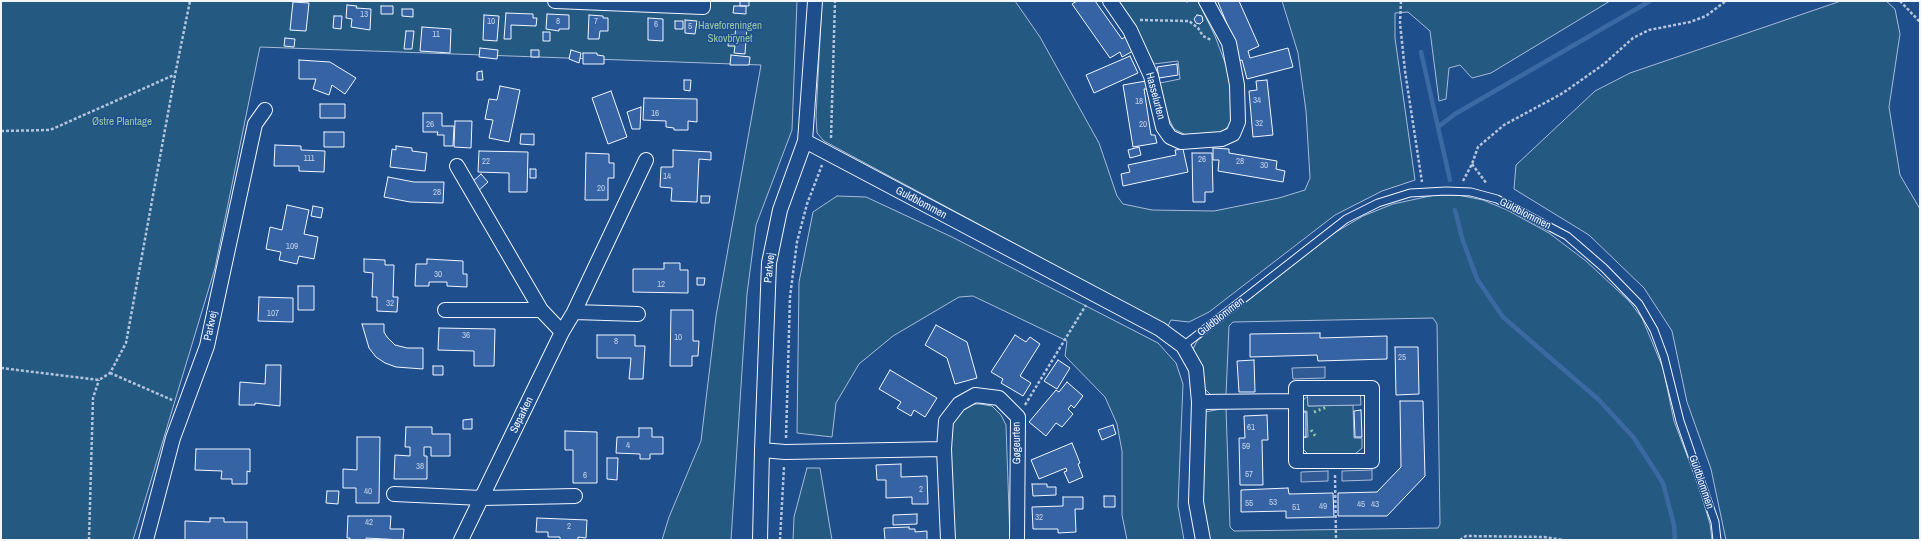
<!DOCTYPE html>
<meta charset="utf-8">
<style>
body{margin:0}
#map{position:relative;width:1921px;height:541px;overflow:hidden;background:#1f4e8c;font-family:"Archivo Narrow",sans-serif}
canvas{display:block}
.frame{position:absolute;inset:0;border:2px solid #f2f6ff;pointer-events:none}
</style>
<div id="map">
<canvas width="1921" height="541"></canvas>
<div class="frame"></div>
</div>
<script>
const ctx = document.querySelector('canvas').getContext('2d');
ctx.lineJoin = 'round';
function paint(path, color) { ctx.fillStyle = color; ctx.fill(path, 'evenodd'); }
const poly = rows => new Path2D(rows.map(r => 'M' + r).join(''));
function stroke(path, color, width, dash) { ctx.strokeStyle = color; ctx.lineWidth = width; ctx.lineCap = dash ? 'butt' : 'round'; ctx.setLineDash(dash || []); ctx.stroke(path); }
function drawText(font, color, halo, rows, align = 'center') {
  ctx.font = font + ' "Archivo Narrow",sans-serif'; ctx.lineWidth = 3; ctx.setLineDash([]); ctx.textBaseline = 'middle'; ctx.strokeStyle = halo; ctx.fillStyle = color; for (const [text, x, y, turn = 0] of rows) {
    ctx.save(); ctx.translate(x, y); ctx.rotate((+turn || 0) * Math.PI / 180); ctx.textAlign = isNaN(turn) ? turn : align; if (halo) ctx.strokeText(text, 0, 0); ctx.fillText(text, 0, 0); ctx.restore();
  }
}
const green = poly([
 [1,1,797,1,792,130,756,225,747,294,731,540,662,540,669,517,701,441,716,316,761,65,260,47,215,268,133,540,1,540,1,1],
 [822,1,1015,1,1040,37,1099,143,1117,196,1123,204,1152,210,1214,211,1279,198,1305,190,1310,178,1306,111,1298,53,1282,1,1610,1,1491,73,1472,78,1460,65,1449,68,1446,99,1439,101,1430,31,1408,12,1395,13,1395,38,1415,180,1382,191,1335,215,1209,312,1189,322,1171,320,1168,326,824,141,817,133,816,116,822,1],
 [1116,1,1198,1,1215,36,1227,68,1231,89,1232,116,1230,125,1221,133,1186,135,1174,129,1167,115,1160,83,1180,79,1178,61,1154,64,1135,28,1116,1],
 [1841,1,1886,1,1895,9,1900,34,1889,107,1900,175,1920,209,1920,540,1726,540,1711,469,1687,402,1672,331,1644,288,1589,235,1514,189,1516,165,1595,91,1630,73,1841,1],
 [1435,195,1458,195,1483,200,1507,210,1549,233,1586,261,1629,301,1642,318,1663,368,1674,421,1699,487,1710,524,1712,540,1208,540,1200,511,1205,412,1226,408,1230,527,1234,531,1438,528,1440,524,1437,324,1433,318,1233,322,1229,326,1226,395,1211,395,1204,388,1193,349,1197,341,1329,236,1363,216,1393,204,1435,195],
 [837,196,866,197,952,237,1158,343,1176,363,1183,384,1178,506,1184,540,1127,540,1122,515,1122,451,1117,424,1105,397,1065,356,1067,341,973,296,959,297,893,336,859,364,836,403,832,437,797,433,799,282,813,212,837,196],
 [1308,396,1308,406,1353,405,1354,438,1362,438,1362,448,1355,454,1309,455,1302,448,1301,438,1308,437,1307,411,1301,411,1302,401,1308,396],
 [968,404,980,404,992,406,1001,415,1006,425,1010,540,953,540,950,460,952,421,968,404],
 [807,468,820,468,832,540,793,540,794,517,807,468]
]);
const parking = poly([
 [1325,367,1325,378,1293,379,1292,368,1325,367],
 [1360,388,1361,405,1308,406,1307,389,1360,388],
 [1372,470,1372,480,1342,481,1342,471,1372,470],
 [1328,471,1328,481,1301,482,1301,472,1328,471]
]);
const stream = poly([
 [1421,52,1450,180],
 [1438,127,1455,114,1650,1],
 [1455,210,1462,238,1477,279,1503,317,1599,400,1634,438,1663,483,1674,525,1675,540]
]);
const building = poly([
 [740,1,749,1,749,6,740,6,740,1],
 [1077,1,1095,1,1122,39,1125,37,1133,51,1122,57,1120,52,1110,58,1072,4,1077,1],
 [1219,1,1239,1,1259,46,1248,51,1250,58,1288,48,1293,67,1247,79,1242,60,1238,61,1236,46,1218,2,1219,1],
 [293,2,309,3,306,31,290,30,293,2],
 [347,5,357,6,356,8,371,9,370,30,351,27,352,19,346,18,347,5],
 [381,6,393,6,393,14,381,14,381,6],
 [734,6,746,6,746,14,733,13,734,6],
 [402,9,413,9,413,17,402,16,402,9],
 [506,13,533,14,533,18,537,18,536,26,511,25,511,39,504,39,506,13],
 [547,14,569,15,569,29,559,29,559,31,546,29,547,14],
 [484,15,499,16,497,41,483,40,484,15],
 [589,15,603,16,603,18,608,18,608,31,600,31,599,39,588,39,589,15],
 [1197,15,1202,16,1203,21,1200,24,1196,23,1194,19,1197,15],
 [334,16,342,16,341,29,333,28,334,16],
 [648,18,663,19,663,41,648,40,648,18],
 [685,20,697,21,695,34,685,33,685,20],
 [675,21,683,21,683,29,675,29,675,21],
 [736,26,747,27,745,54,734,53,735,46,728,46,729,35,735,35,736,26],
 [422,27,451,29,450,53,420,51,422,27],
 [406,31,414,31,412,49,404,49,406,31],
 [543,32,550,32,550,41,543,41,543,32],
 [285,38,295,39,294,47,284,46,285,38],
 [480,48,498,50,497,59,479,57,480,48],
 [531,50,539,50,539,57,531,57,531,50],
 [571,50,581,53,579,63,569,59,571,50],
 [583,53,597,53,597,55,604,56,604,64,583,64,583,53],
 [731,55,750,57,749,65,730,65,731,55],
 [1130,56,1138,73,1094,93,1086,75,1130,56],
 [299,60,330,62,356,78,345,94,332,85,329,95,313,89,316,79,299,79,299,60],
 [1177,64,1178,75,1159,78,1157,67,1177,64],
 [482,71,483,80,477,80,477,72,482,71],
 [684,80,691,80,690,91,684,90,684,80],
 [1267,80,1273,135,1253,137,1249,91,1257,90,1256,81,1267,80],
 [1146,81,1148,89,1144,89,1151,135,1155,135,1157,143,1133,147,1123,85,1146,81],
 [500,86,520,90,509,142,489,138,493,120,485,119,489,99,497,100,500,86],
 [611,91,627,137,608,144,592,98,611,91],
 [644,98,697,99,697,122,688,121,688,130,674,130,674,128,666,127,666,121,643,120,644,98],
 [320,104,345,104,345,118,320,118,320,104],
 [641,107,640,129,632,129,627,112,641,107],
 [423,113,442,113,442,126,454,126,453,146,444,146,444,135,437,135,438,132,423,132,423,113],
 [455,121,472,121,471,148,454,147,455,121],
 [324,132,344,132,344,147,324,147,324,132],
 [521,134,534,134,534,145,520,144,521,134],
 [275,145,301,146,301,150,325,151,324,172,299,171,299,166,274,166,275,145],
 [396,146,412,148,412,151,427,153,425,171,390,167,392,149,396,150,396,146],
 [1139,147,1141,155,1130,158,1128,150,1139,147],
 [1213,148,1229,149,1229,153,1277,161,1276,169,1285,171,1283,182,1218,171,1219,160,1213,160,1213,148],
 [1183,149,1188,172,1123,186,1121,174,1130,172,1128,165,1176,155,1175,150,1183,149],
 [673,150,711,152,711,160,699,159,697,202,671,201,672,188,660,187,661,167,673,167,673,150],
 [479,151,528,152,527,192,509,192,509,173,478,172,479,151],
 [586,153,609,154,609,163,614,163,614,178,608,178,608,200,585,200,586,153],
 [1192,153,1212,153,1213,192,1205,192,1205,202,1193,202,1192,153],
 [530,169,536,169,536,178,530,178,530,169],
 [481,174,488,182,478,191,471,183,481,174],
 [388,177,414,182,444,182,443,203,410,202,384,197,388,177],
 [701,196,710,196,709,203,701,203,701,196],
 [287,205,309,210,304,234,318,237,314,259,299,256,297,264,279,260,281,252,266,249,270,227,282,230,287,205],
 [313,206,323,208,321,218,311,216,313,206],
 [364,259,385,260,385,265,394,265,393,297,398,297,397,312,377,311,377,297,372,297,373,273,364,272,364,259],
 [427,259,463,261,463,274,467,274,467,287,447,286,447,282,429,282,429,286,415,286,416,264,427,264,427,259],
 [664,263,680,263,680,270,688,270,688,293,633,292,633,269,664,269,664,263],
 [697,278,705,278,704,285,697,285,697,278],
 [298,286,314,286,314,310,298,310,298,286],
 [259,297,293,298,293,322,258,321,259,297],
 [671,310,693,310,693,341,699,341,698,356,692,356,692,366,670,366,671,310],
 [362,324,384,324,384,332,387,337,395,345,407,348,423,348,423,369,396,367,385,363,376,357,369,348,362,324],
 [936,325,967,342,977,378,955,384,947,358,925,345,936,325],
 [439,328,495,329,494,366,474,366,474,351,438,350,439,328],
 [1320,333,1320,338,1387,336,1387,359,1318,361,1317,355,1250,357,1250,334,1320,333],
 [597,335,635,335,635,346,645,346,643,379,629,379,631,358,597,358,597,335],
 [1015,335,1026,342,1030,337,1040,344,1020,376,1031,383,1023,396,1001,383,1003,379,991,372,1015,335],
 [1395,347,1418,347,1419,394,1396,395,1395,347],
 [1058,360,1070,368,1057,389,1044,381,1058,360],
 [1254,360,1255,392,1239,392,1237,361,1254,360],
 [266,365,281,365,280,406,255,403,255,405,239,405,240,382,265,384,266,365],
 [433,366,443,366,443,375,433,375,433,366],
 [890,370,937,398,925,417,914,410,911,416,897,408,901,402,879,389,890,370],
 [1067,382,1083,396,1074,408,1071,405,1068,409,1073,414,1062,427,1056,423,1046,436,1029,422,1056,390,1059,392,1067,382],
 [1400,401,1423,401,1425,476,1387,516,1338,516,1338,493,1377,492,1401,467,1400,401],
 [1361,410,1362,437,1355,437,1354,411,1361,410],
 [1299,412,1306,412,1306,437,1300,437,1299,412],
 [1267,415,1268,440,1262,440,1263,485,1240,485,1239,438,1245,438,1244,416,1267,415],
 [472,419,472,429,463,429,463,420,472,419],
 [1113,425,1116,434,1102,440,1098,430,1113,425],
 [406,427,432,427,432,434,450,434,450,456,431,456,431,447,424,447,424,456,427,456,427,479,394,479,395,455,410,456,410,447,405,447,406,427],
 [639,428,652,428,652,437,663,437,663,454,650,454,650,459,640,459,640,454,616,453,617,437,639,437,639,428],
 [565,431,597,432,597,483,573,483,573,450,565,450,565,431],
 [357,437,380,437,379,503,356,503,356,488,343,488,343,469,357,470,357,437],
 [1072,443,1080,463,1078,464,1083,477,1069,483,1064,472,1067,471,1066,468,1039,479,1031,460,1072,443],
 [196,449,250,449,250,472,247,471,247,484,232,484,232,479,221,479,222,471,195,470,196,449],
 [607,458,618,458,617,480,607,479,607,458],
 [901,464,901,477,927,476,928,504,912,504,912,497,886,498,886,480,877,480,876,465,901,464],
 [1032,484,1047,484,1047,487,1056,487,1056,495,1033,496,1032,484],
 [1288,488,1289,494,1333,493,1334,517,1286,518,1286,511,1241,512,1241,490,1288,488],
 [327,491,339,491,338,504,326,503,327,491],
 [1104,496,1115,496,1115,507,1104,507,1104,496],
 [1063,497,1083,497,1083,509,1075,509,1076,532,1058,533,1058,529,1033,529,1032,507,1063,506,1063,497],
 [917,514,917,524,893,525,893,515,917,514],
 [348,516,391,516,390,529,404,529,403,540,366,538,366,540,350,540,350,538,347,538,348,516],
 [210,518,224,518,224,522,247,522,247,540,185,540,185,521,210,522,210,518],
 [537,518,587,520,586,538,578,537,578,540,560,540,560,537,548,537,548,532,536,532,537,518],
 [909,527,909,529,915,529,915,532,927,531,927,540,885,540,884,528,909,527]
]);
const path = poly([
 [1401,1,1400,23,1405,71,1422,182],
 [1900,1,1920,22],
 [1140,20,1189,21,1198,28,1203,36,1211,40],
 [1,131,50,130,174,75],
 [831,138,835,1],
 [1472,164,1487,184],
 [1463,181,1472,164,1478,147,1504,125,1563,93,1604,64,1633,38,1649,30,1690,22,1706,16,1726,1],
 [1,368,99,380,110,373,126,343,175,75,190,1],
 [110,373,172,400],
 [1025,405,1086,305],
 [786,438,790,297,797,242,807,204,822,165],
 [1335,475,1336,540],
 [89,540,93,398,99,380],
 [780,540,784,467],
 [1460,540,1466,536,1544,537,1564,540]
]);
const lane = poly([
 [1183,346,1346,219,1378,203,1410,193,1446,191,1471,192,1497,199,1567,236,1604,268,1639,304,1654,330,1664,357,1680,421,1715,522,1717,540]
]);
const street = poly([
 [555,1,703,7,703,1],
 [1110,1,1130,30,1151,76,1163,127,1170,137,1181,142,1222,139,1233,134,1238,122,1237,85,1229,43,1206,1],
 [805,141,1160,329,1183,346,1196,369,1199,402,1196,502,1203,540],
 [457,166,541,310,562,332],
 [445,310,541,310],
 [574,312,638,314],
 [1199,402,1296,401,1296,461,1372,461,1372,388,1296,388,1296,401],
 [762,450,785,452,944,449],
 [394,494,482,498,575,496],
 [146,540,173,438,207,346,255,124,265,110],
 [461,540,562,332,574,312,646,160],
 [760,540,762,450,769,263,780,210,805,141,815,1],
 [948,540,944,449,946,421,959,404,975,395,999,398,1018,417,1017,540]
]);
const hedge = poly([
 [1186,1,1188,1],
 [1314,412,1327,407],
 [1311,430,1316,437]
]);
const numberNames = [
 ["13",364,15],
 ["10",491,22],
 ["8",558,22],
 ["7",596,22],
 ["6",656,25],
 ["5",690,27],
 ["11",436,35],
 ["34",1257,101],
 ["18",1139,102],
 ["16",655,114],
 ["32",1259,124],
 ["26",430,125],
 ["20",1143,125],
 ["111",309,159],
 ["26",1202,160],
 ["22",486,162],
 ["28",1240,162],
 ["30",1264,166],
 ["14",667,177],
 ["20",601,189],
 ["28",437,193],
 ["109",292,247],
 ["30",438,275],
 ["12",661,285],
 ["32",390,304],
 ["107",273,314],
 ["36",466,336],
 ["10",678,338],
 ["8",616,342],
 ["25",1402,358],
 ["61",1251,428],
 ["4",628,446],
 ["59",1246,447],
 ["38",420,467],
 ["57",1249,475],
 ["6",585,476],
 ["2",921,490],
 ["40",368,492],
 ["53",1273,503],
 ["55",1249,504],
 ["45",1361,505],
 ["43",1375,505],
 ["49",1323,507],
 ["51",1296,508],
 ["32",1039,518],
 ["42",369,523],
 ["2",569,527]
];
const parkNames = [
 ["Haveforeningen",730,26],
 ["Skovbrynet",730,39],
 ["Østre Plantage",122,122]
];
const streetNames = [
 ["Hasselurten",1155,96,75],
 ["Guldblommen",921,203,28],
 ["Guldblommen",1525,214,27],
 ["Parkvej",770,268,-84],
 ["Guldblommen",1221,317,-38],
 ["Parkvej",211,326,-78],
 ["Søparken",522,415,-64],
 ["Gøgeurten",1017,443,-91],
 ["Guldblommen",1701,482,71]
];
paint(green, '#245a82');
stroke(green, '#a8bbd7', 1);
paint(parking, '#305b95');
stroke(parking, '#a8bbd7', 1);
stroke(stream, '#3b69a3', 4.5);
paint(building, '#3563a3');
stroke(building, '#f2f6ff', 1);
stroke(lane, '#f2f6ff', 9);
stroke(street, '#f2f6ff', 16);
stroke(path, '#b3c4dc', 2.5, [3, 2]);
stroke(lane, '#1f4e8c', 7);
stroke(street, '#1f4e8c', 14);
stroke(hedge, '#97c8a6', 3, [2, 3]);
drawText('9px', '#c3d1e8', null, numberNames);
drawText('11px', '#97c8a6', '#1f4e8c', parkNames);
drawText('11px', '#f2f6ff', '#1f4e8c', streetNames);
</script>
